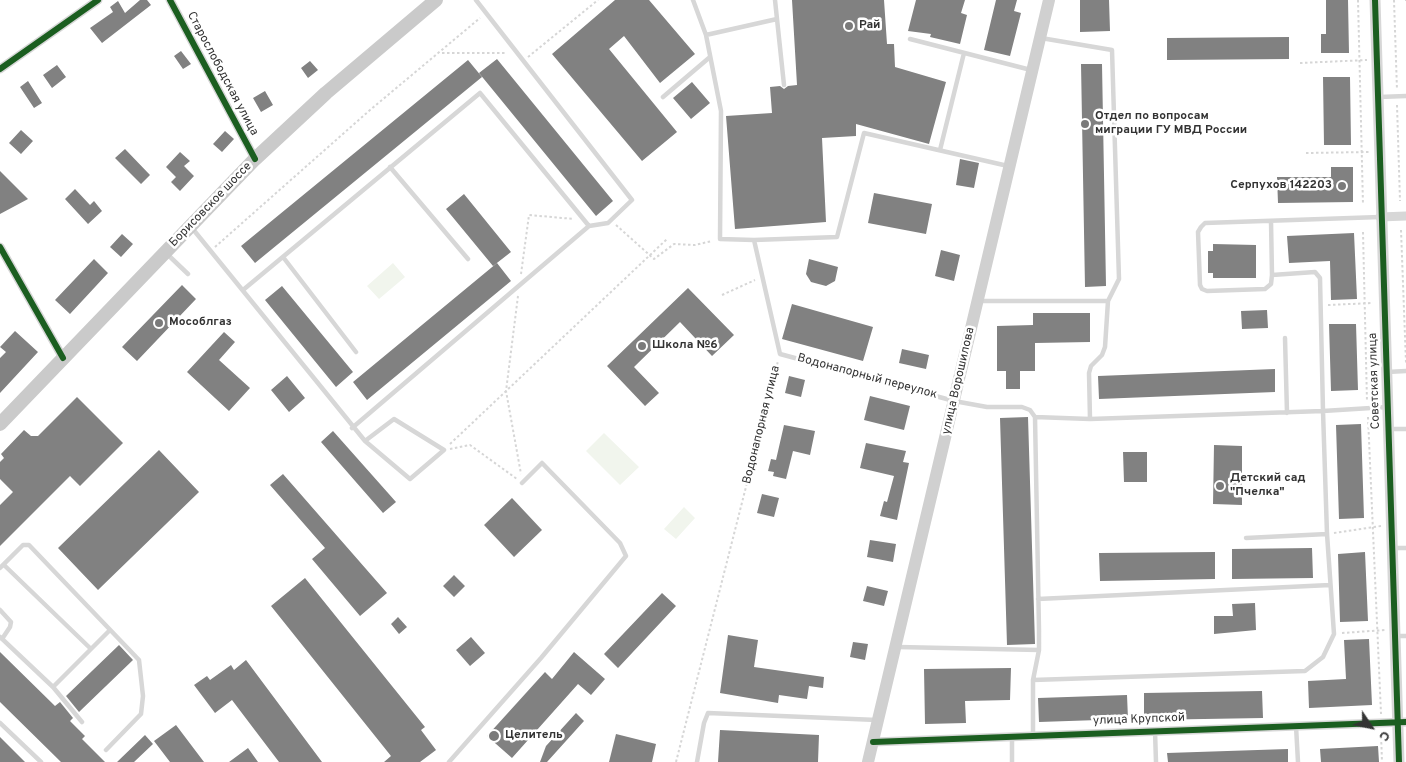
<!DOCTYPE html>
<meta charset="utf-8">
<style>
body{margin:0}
#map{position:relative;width:1406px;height:762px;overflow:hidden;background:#fff;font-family:Overpass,sans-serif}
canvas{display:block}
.north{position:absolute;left:1346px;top:702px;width:50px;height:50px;-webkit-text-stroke:4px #fff;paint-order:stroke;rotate:124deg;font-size:14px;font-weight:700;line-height:20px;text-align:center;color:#333}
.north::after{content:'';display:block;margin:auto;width:18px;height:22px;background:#333;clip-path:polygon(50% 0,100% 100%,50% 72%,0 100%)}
</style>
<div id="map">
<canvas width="1406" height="762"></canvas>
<div class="north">С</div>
</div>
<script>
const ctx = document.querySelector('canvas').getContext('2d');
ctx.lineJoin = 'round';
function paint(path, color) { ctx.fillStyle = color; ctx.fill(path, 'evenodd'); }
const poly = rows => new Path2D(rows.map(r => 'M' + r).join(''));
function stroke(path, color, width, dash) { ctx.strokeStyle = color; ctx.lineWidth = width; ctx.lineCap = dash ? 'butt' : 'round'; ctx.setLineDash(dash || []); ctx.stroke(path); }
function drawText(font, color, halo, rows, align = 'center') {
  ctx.font = font + ' Overpass,sans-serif'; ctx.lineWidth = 5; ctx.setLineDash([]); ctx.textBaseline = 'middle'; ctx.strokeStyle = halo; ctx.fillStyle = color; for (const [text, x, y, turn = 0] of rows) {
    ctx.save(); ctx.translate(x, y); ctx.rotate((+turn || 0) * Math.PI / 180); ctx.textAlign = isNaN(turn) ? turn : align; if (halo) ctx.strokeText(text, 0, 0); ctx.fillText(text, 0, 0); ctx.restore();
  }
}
const green = poly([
 [393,263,405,277,379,299,367,286],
 [604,433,639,467,620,485,586,451],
 [684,507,695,518,676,539,664,529]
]);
const building = poly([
 [140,0,147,0,151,5,102,43,90,28,113,12,110,7,118,1,125,13],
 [615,0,649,0,695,54,660,83,624,36,609,49,677,132,642,161,552,54],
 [792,0,884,0,887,44,894,44,895,67,946,82,929,144,856,124,856,136,822,138,826,222,735,229,726,116,772,113,770,87,780,86,784,89,788,86,797,85],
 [916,0,965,0,961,13,967,15,960,44,930,37,931,34,908,31],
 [996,0,1017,0,1014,11,1021,13,1010,56,984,50],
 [1080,0,1109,0,1110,31,1080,32],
 [1326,0,1348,0,1349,53,1321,53,1321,34,1326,34],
 [1289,37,1289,59,1167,60,1167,38],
 [181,51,191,64,183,69,174,56],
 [497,59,613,201,596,216,479,73],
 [468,60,482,77,255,263,241,246],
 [310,61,318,70,308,78,301,68],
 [1081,64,1102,64,1106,286,1085,287],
 [57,65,66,77,52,88,43,75],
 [1323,77,1350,77,1351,145,1324,145],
 [28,81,42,103,34,108,20,87],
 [692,82,710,103,691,119,673,98],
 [265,91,273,105,261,112,253,98],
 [21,130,33,141,21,154,9,143],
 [225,131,234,139,222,152,213,144],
 [125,149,150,175,141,184,115,158],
 [180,152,190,161,184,166,194,176,180,191,171,182,176,177,166,167],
 [960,159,979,163,974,188,956,185],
 [1331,167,1353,167,1353,202,1278,203,1277,177,1331,177],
 [0,171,28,199,0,214],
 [75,189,90,205,94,201,102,211,88,224,65,199],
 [874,193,932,204,926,234,868,223],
 [464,194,511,252,493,266,446,209],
 [1354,233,1357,299,1331,300,1330,261,1289,263,1287,236],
 [122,234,133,244,121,257,110,247],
 [1213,244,1256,245,1256,278,1213,278,1213,273,1208,273,1208,251,1213,251],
 [941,250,960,255,954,281,935,276],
 [94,259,108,273,70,314,55,300],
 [809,259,838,267,835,281,826,286,811,282,806,274],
 [497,263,511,281,367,400,353,382],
 [182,285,196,299,137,361,122,347],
 [282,286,353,372,336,387,265,300],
 [688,288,734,335,712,356,680,322,634,367,659,393,645,406,607,366],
 [792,304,873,327,863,361,782,339],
 [1267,310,1268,328,1242,329,1241,311],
 [1033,313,1090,313,1090,342,1035,343,1035,371,1020,371,1020,389,1006,389,1006,371,997,371,997,326,1033,325],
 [1329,324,1356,324,1358,390,1331,391],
 [15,331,38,352,0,393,0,358,6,352,0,347],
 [224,332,235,342,219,360,250,388,229,411,187,372],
 [902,349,929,355,926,369,899,363],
 [1275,369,1275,392,1099,399,1098,376],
 [287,376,305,398,289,412,271,390],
 [789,376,805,380,801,397,785,393],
 [870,396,910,406,904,430,864,420],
 [77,397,123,443,80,486,70,476,0,546,0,505,13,492,0,479,0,462,4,458,1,454,24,430,31,436,38,436],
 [1028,417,1035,644,1007,645,1000,418],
 [1361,424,1364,518,1339,519,1336,425],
 [784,425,815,431,810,455,793,451,786,479,773,476,774,472,768,471,771,459,776,460],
 [333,431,396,502,383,513,321,442],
 [866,443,906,451,903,462,909,463,897,520,880,516,884,501,887,502,894,476,860,468],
 [1214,445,1242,446,1242,505,1213,504],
 [159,450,199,492,98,590,58,548],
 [1123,452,1147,452,1147,482,1124,482],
 [283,474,387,593,360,616,312,559,325,548,270,485],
 [762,494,779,498,774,517,757,513],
 [512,498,542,530,514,557,484,525],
 [870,540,896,544,893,562,867,557],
 [1312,548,1313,578,1232,579,1232,549],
 [1215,552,1215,579,1100,581,1099,553],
 [1365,552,1368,621,1340,622,1338,554],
 [454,575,465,586,454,597,443,586],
 [305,578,425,727,421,730,436,750,420,762,384,762,391,756,271,606],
 [867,586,888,591,884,606,863,601],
 [662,593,676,606,618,668,604,654],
 [1255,603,1256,630,1214,634,1214,616,1233,616,1232,604],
 [398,617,407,627,399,634,391,624],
 [728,635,758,640,754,667,824,677,823,688,809,686,807,699,779,695,778,703,720,693],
 [471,637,485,653,470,666,456,650],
 [1369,639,1372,705,1309,708,1308,681,1346,679,1344,640],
 [853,642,868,644,865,660,850,657],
 [119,645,133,660,79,712,66,696],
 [0,652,55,706,60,702,73,718,70,721,85,736,82,739,105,762,61,762,0,702],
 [574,652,605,679,591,695,578,684,512,758,487,736,545,672,552,679],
 [246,660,322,762,279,762,232,700,215,713,194,685,207,676,210,680,231,665,234,670],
 [1011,668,1010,700,965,701,966,723,925,724,924,669],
 [1262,691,1263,718,1144,720,1144,693],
 [1127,695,1128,719,1039,722,1038,698],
 [576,713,584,721,547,762,540,762,546,746],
 [176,725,204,762,170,762,154,741],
 [720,730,819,735,818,762,718,762],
 [616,734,656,744,652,762,609,762],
 [145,735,153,744,134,762,117,762],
 [0,737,25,762,0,762],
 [1378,746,1379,762,1321,762,1320,749],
 [248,748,258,762,229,762],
 [1288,749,1288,762,1168,762,1167,753]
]);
const path = poly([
 [1358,0,1363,205],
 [1394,0,1397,90],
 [1405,0,1406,0],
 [442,53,507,53],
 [528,57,598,0],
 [1300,63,1367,60],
 [1397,105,1400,201],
 [1306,153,1369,152],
 [616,225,654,259,674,244,695,245,712,241],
 [1401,230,1406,363],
 [1363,232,1367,402],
 [215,247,370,110,480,18],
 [521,274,529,215,574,219],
 [722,295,755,280],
 [518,296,506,391,521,474],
 [1328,305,1373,303],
 [1368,417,1381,714],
 [450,444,667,239],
 [450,449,470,445,517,479],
 [1334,533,1381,526],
 [1342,633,1385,630],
 [1381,732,1382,762],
 [676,762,778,361]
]);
const service = poly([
 [476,0,632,200,608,223,589,226],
 [693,0,706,35,721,111,720,239,754,240,780,354,954,401,987,407,1022,407,1030,410,1035,417,1039,630,1039,650,1033,680,1033,736],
 [777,19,784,85],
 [706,35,777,19,775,0],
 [1041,38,1112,50,1119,279,1108,301,1105,347,1102,355,1091,366,1089,373,1090,419],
 [910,39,1031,70],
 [663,97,710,57],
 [1379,97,1406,96],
 [940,150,964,53],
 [390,167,468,259],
 [1271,221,1272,275,1315,272,1320,278,1323,411,1387,407],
 [192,228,365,441,410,479,444,450,394,419,365,441],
 [754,240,837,237,864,133,1008,166],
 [166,253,188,274],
 [283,257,356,352],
 [1272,275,1271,284,1265,289,1207,291,1202,289,1200,285,1198,232,1201,227,1205,223,1380,217],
 [243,290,480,93,589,226,352,428],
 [979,301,1108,301],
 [1285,338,1287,413],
 [1387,372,1406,371],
 [1389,429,1406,429],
 [1246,538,1327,534],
 [1392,548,1406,548],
 [4,565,91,649],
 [0,568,23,545,29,545,139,660,143,696,141,714,106,750],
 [1038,599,1330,585],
 [0,610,11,622,10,627,2,639],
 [1396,636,1406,636],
 [0,637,53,687,82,722],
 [898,647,1039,650],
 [1033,680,1305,671,1323,657,1334,634,1327,534,1323,411,1090,419,1035,417],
 [53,687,110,630],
 [0,723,41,762],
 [1296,726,1298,762],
 [1155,731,1156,762],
 [1012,736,1012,762],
 [449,762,541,658,626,556,620,543,542,463,522,483],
 [697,762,704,723,708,713,877,720]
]);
const minor = poly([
 [170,0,255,159],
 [0,69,98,0],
 [1380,217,1406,216],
 [0,247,63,358],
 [873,742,1406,722]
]);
const tertiary = poly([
 [1375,0,1399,762]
]);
const secondary = poly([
 [868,762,1049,0]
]);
const primary = poly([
 [0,424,255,159,326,93,436,0]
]);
const cycleway = poly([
 [170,0,255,159],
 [1375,0,1399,762],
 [0,69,98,0],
 [0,247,63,358],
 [873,742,1406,722]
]);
const markers = [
 [849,26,5,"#7a7a7a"],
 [1085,124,5,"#7a7a7a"],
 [1342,186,5,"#7a7a7a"],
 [159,323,5,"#7a7a7a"],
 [642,346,5,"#7a7a7a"],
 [1220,486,5,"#7a7a7a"],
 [494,736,6,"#7a7a7a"]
];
const poiNames = [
 ["Рай",859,26],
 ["Отдел по вопросам",1095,117],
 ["миграции ГУ МВД России",1095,131],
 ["Серпухов 142203",1332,186,"right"],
 ["Мособлгаз",169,323],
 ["Школа №6",652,346],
 ["Детский сад",1230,479],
 ["\"Пчелка\"",1230,493],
 ["Целитель",505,736]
];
const streetNames = [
 ["Старослободская улица",222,74,62],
 ["Борисовское шоссе",211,205,-46],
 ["Водонапорный переулок",867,377,15],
 ["улица Ворошилова",959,381,-77],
 ["Советская улица",1375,381,-92],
 ["Водонапорная улица",762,425,-76],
 ["улица Крупской",1139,720,-2]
];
paint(green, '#f1f5ed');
paint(building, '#818181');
stroke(path, '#d6d6d6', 2, [2.5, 2.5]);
stroke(service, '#d7d7d7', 4.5);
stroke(minor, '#d7d7d7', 9);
stroke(tertiary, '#d7d7d7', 11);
stroke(secondary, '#d0d0d0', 12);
stroke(primary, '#cacaca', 14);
stroke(cycleway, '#1b5e20', 6);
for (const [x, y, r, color] of markers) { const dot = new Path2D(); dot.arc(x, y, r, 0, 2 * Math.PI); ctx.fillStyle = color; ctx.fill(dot); stroke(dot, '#fff', 2); }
drawText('bold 12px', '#333', '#fff', poiNames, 'left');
drawText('12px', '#333', '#fff', streetNames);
</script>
